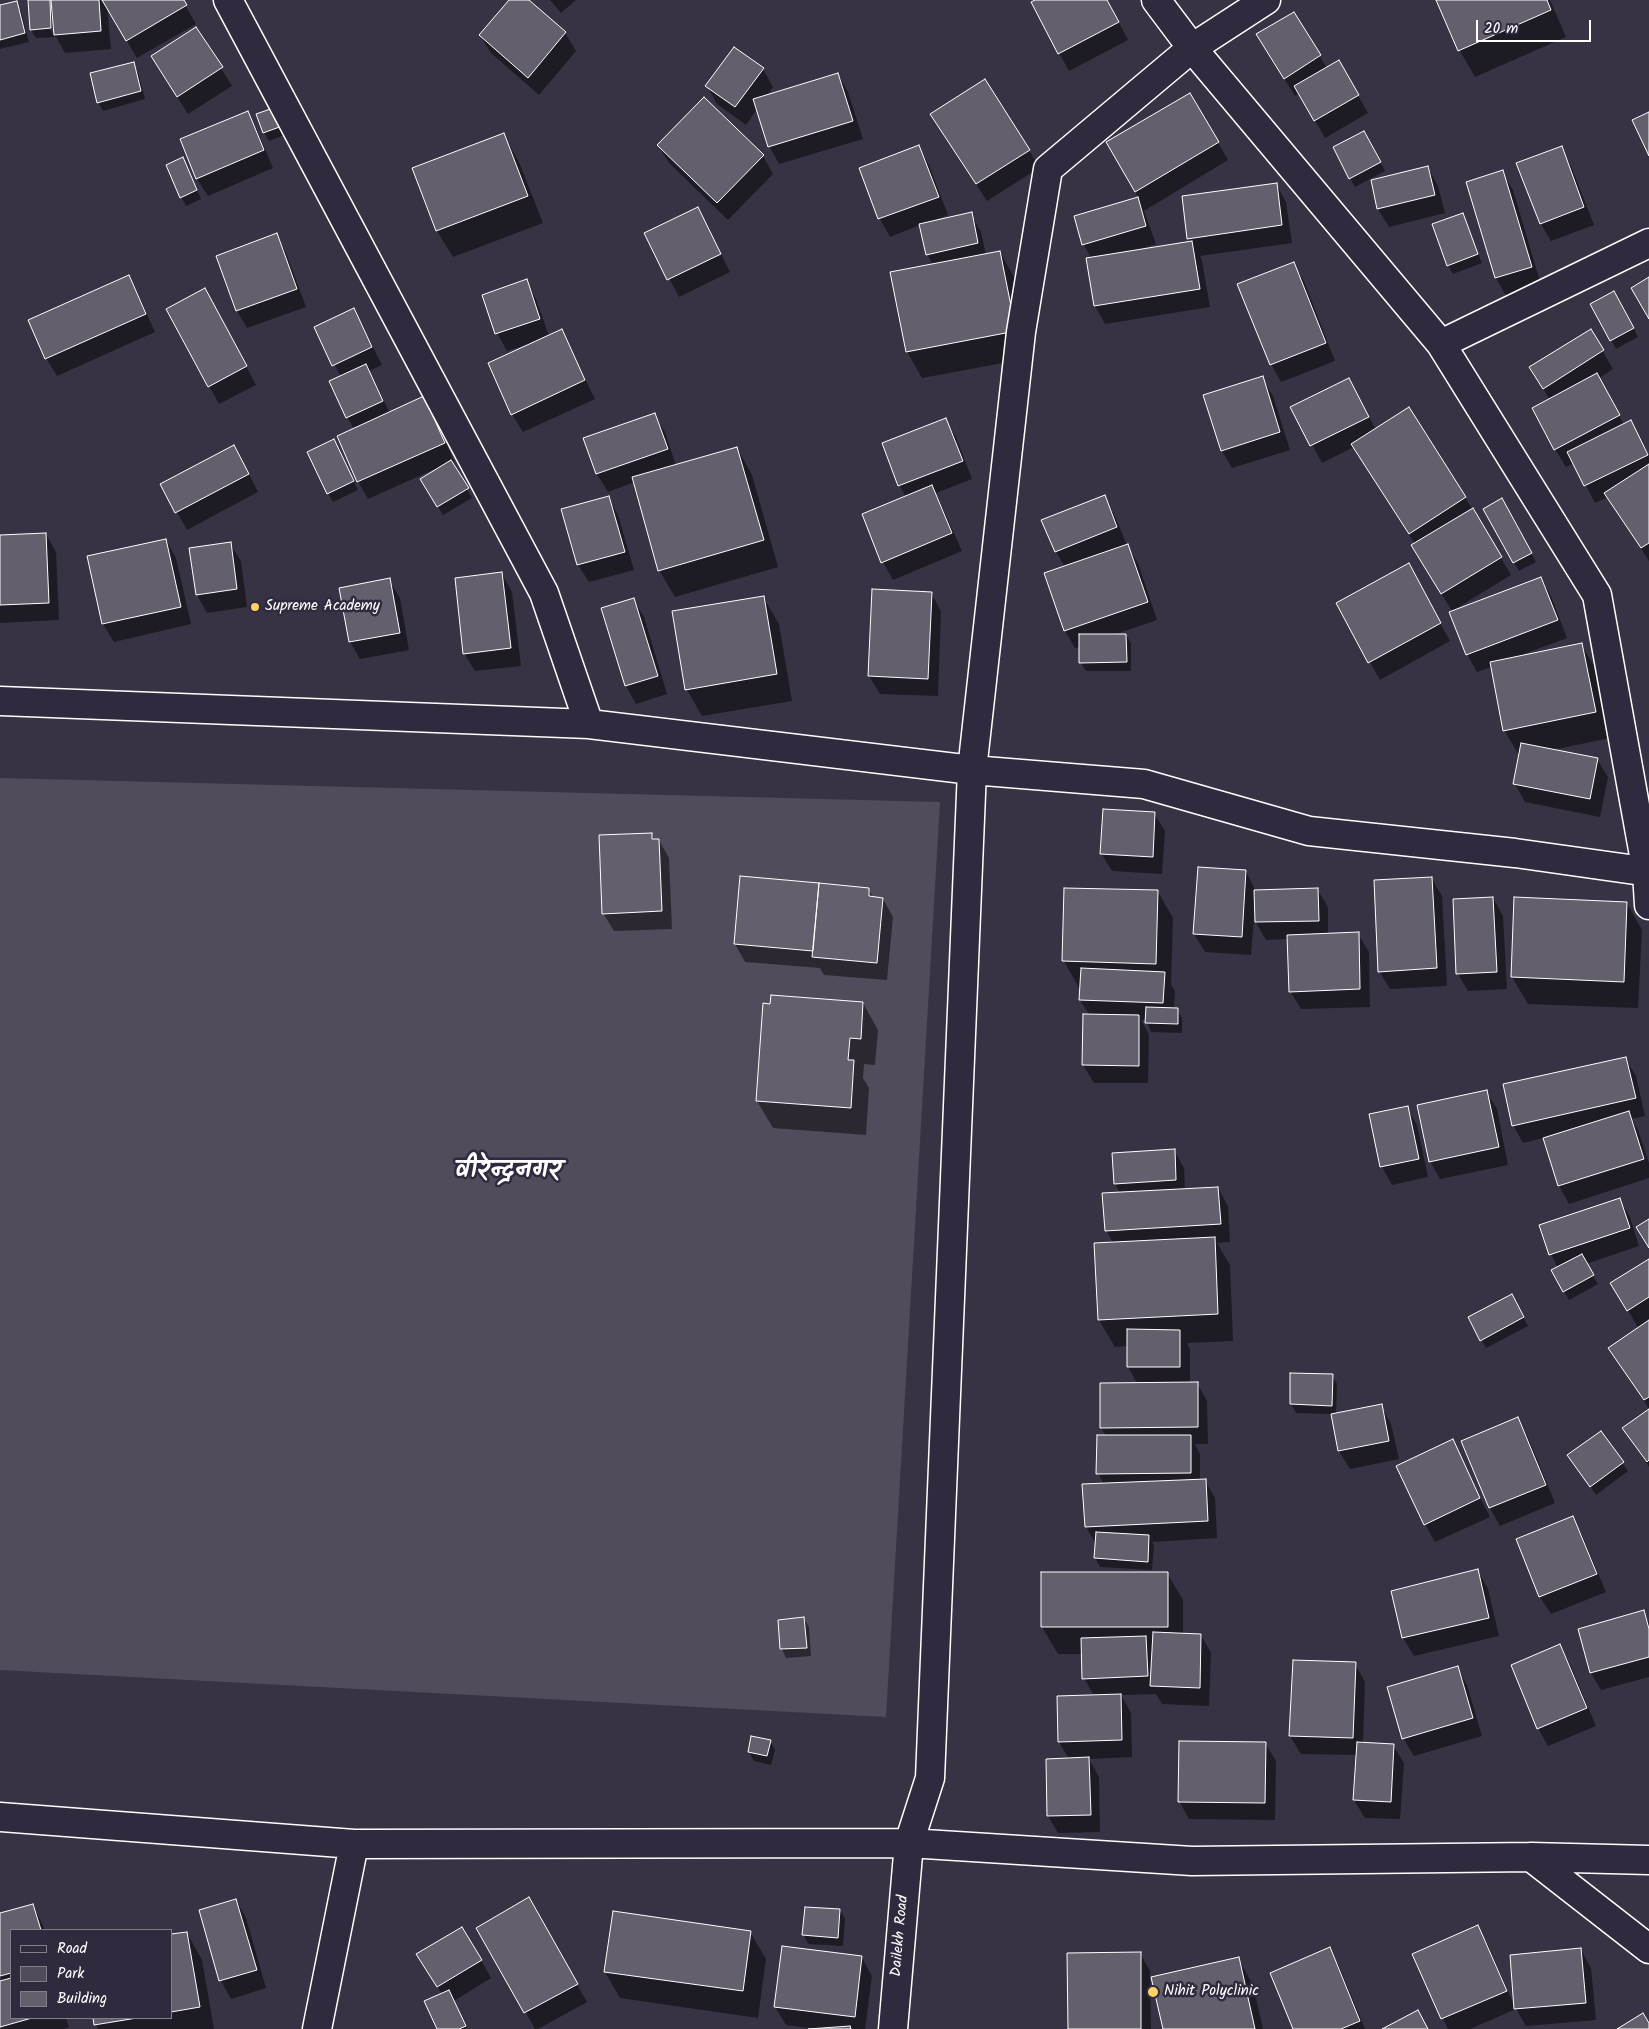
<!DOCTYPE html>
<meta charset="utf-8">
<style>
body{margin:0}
#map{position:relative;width:1649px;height:2029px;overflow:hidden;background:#373345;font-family:Kalam,sans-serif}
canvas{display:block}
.legend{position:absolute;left:10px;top:1929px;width:162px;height:90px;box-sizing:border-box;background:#2f2a3d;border:1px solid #827f8b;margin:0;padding:6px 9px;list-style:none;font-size:15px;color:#fff}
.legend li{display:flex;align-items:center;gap:10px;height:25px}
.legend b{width:25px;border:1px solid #827f8b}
.scale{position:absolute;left:1476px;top:20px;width:115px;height:22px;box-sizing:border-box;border:2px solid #fff;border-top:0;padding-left:6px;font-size:15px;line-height:18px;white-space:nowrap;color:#fff;-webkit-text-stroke:4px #2f2a3d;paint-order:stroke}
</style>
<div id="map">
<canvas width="1649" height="2029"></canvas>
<ul class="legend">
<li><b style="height:6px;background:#2f2a3d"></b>Road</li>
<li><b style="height:14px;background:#514c5c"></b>Park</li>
<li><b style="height:14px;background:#635f6d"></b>Building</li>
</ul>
<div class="scale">20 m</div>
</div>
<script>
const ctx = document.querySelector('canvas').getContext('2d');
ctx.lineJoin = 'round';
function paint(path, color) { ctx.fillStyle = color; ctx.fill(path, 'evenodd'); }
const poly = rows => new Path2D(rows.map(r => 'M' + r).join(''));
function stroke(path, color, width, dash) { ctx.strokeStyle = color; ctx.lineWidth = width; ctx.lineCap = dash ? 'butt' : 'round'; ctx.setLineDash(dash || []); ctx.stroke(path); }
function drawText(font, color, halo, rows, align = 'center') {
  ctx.font = font + ' Kalam,"Playpen Sans Deva",sans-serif'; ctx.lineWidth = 5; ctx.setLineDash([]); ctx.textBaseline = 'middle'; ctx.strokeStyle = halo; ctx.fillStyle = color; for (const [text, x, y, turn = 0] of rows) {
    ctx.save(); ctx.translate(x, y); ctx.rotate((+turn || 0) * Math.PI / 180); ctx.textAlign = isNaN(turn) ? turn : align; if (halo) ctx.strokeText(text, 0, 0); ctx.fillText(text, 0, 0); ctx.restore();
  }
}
const green = poly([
 [0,778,940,802,886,1717,0,1670]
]);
const shadow = poly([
 [29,0,182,0,196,24,137,58,107,7,111,49,65,53,56,37,36,38,31,30],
 [49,22,55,32,55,37,47,24],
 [511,0,527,0,565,33,576,51,539,95,491,53,480,36],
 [550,0,576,0,561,13],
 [1037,0,1107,0,1128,40,1069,71,1059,53],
 [1438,0,1550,0,1566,37,1475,77,1460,51],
 [16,2,21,11,29,42,0,49,0,7],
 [1293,13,1327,68,1339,62,1368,113,1325,138,1299,93,1295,96,1268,53],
 [196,28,232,86,188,114,152,57],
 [133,63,138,72,145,99,103,111,98,102],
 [763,69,773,87,767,96,838,74,848,92,863,139,779,164,769,146,757,109,746,125,717,104,707,86],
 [1190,94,1228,160,1144,211,1156,244,1140,249,1140,251,1191,243,1189,239,1276,184,1286,202,1292,243,1200,256,1202,261,1210,307,1105,324,1095,306,1091,258,1084,245,1075,217,1139,198,1107,143],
 [278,108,289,133,269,141,264,132],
 [247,113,257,130,273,168,208,196,197,179,181,140],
 [942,132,1029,150,1039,168,987,201],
 [504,135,519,162,543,223,453,257,437,231,414,169],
 [1369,141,1385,171,1355,187,1350,178],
 [658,145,763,156,773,174,728,220,669,163],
 [919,147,929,165,948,215,931,221,931,223,971,214,981,232,986,255,1000,252,1015,279,1030,358,922,378,907,352,933,265,927,254,920,225,890,237,880,219,860,169],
 [1561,148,1571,166,1594,225,1551,241,1541,224],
 [187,167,201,199,186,206,181,197],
 [1428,168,1438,186,1445,213,1389,227,1378,209,1372,181],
 [1502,172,1513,190,1541,285,1506,296,1496,278],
 [698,208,730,272,679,297,646,234],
 [1462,214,1482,263,1453,274,1448,265],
 [276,235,286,253,306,307,247,328,237,311],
 [1293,263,1304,281,1335,361,1281,382,1271,364],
 [128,276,138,294,155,332,57,376,46,358],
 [526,281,536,299,549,336,561,330,595,399,523,432,512,414,527,346,526,345,507,351,497,333,484,296],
 [1619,301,1638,337,1616,349,1591,304],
 [215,307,256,385,219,404,209,386],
 [354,310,382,365,369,371,390,413,424,398,434,416,454,461,451,462,472,498,443,515,422,480,436,471,435,469,368,499,358,481,354,429,347,417,341,377,316,328],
 [1591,331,1613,369,1599,378,1624,425,1631,422,1649,456,1649,561,1608,497,1595,503,1574,463,1566,467,1555,449,1550,400,1541,385],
 [1262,378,1273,396,1290,450,1232,468,1222,451],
 [1349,379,1376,430,1465,497,1511,575,1452,611,1423,564,1415,544,1354,447,1322,463,1292,408],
 [654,415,665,432,676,466,737,448,752,475,778,567,675,597,659,570,635,482,608,492,597,474,585,439],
 [945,419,956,437,972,479,936,493,962,551,893,580,883,562,906,497,900,486,883,443],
 [338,449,358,490,333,502,328,493],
 [244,465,258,492,187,530,162,485],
 [1104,496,1114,514,1127,545,1138,563,1157,620,1116,634,1126,635,1131,643,1131,671,1086,671,1081,663,1080,647,1075,648,1065,631,1065,567,1056,552,1043,521],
 [608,497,618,515,634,570,589,582,578,565],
 [1502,500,1536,562,1519,571,1485,510],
 [46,534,56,552,59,620,0,623,0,536],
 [166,540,176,558,191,624,114,642,103,624,88,557],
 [230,544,241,561,247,607,207,613,197,595,190,549],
 [502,574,512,592,521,666,475,671,464,653],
 [1541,578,1551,596,1567,638,1524,654,1524,656,1581,644,1597,671,1610,738,1552,750,1597,759,1608,777,1600,817,1525,802,1515,784,1520,757,1504,730,1492,667,1477,672,1467,654],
 [389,580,400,598,409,650,360,659,350,642],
 [1418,583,1450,641,1380,680,1337,603],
 [931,593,941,611,938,696,880,694,869,676],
 [763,597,779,624,792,701,702,716,687,690],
 [633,599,644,617,667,694,636,704,626,686,603,609],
 [1154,813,1165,831,1162,874,1112,871,1101,853],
 [651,834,655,840,659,840,669,858,672,929,614,931,603,913],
 [1246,871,1256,892,1317,889,1328,907,1328,935,1358,934,1369,952,1370,1007,1301,1009,1290,991,1288,939,1266,940,1254,919,1251,955,1205,952,1194,934],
 [1431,878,1442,896,1447,986,1390,989,1379,971],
 [868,889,874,898,883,899,893,917,887,980,824,975,820,968,745,962,735,944],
 [1066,889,1158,892,1173,918,1171,985,1175,991,1174,1009,1177,1010,1182,1018,1182,1033,1151,1032,1146,1020,1141,1020,1149,1034,1148,1083,1094,1083,1083,1065,1090,1016,1080,1000,1081,988,1079,988,1064,961],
 [1493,898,1503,916,1507,989,1468,991,1458,974],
 [1627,903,1642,930,1638,1008,1528,1004,1512,977],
 [863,1003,878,1030,875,1065,864,1064,863,1078,869,1088,866,1135,773,1128,757,1101,764,1005],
 [1625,1058,1636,1076,1645,1116,1632,1119,1638,1130,1649,1163,1649,1178,1569,1204,1559,1186,1544,1138,1523,1143,1513,1125],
 [1486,1091,1497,1109,1508,1165,1440,1179,1430,1161],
 [1407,1108,1417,1125,1428,1177,1392,1185,1382,1167,1371,1115],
 [1174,1150,1184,1168,1185,1190,1218,1188,1228,1206,1230,1242,1217,1243,1230,1265,1233,1341,1187,1343,1190,1349,1190,1383,1197,1383,1207,1401,1208,1444,1195,1444,1200,1454,1200,1480,1205,1480,1215,1498,1217,1538,1152,1542,1154,1545,1152,1570,1100,1567,1095,1558,1096,1544,1086,1527,1104,1485,1098,1473,1106,1436,1101,1428,1101,1384,1137,1383,1128,1367,1128,1346,1115,1347,1099,1320,1095,1244,1113,1243,1106,1230,1120,1193,1115,1184],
 [1619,1199,1630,1217,1639,1246,1586,1264,1598,1284,1569,1300,1553,1271,1558,1268,1551,1254],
 [1649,1261,1649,1409,1610,1348,1639,1329,1612,1283],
 [1511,1295,1528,1326,1486,1348,1469,1318],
 [1291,1375,1332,1375,1337,1384,1336,1414,1381,1406,1391,1424,1399,1459,1350,1469,1339,1451,1332,1414,1296,1413,1291,1404],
 [1649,1410,1649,1467,1624,1428],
 [1517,1419,1528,1437,1555,1503,1500,1526,1490,1508,1463,1442],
 [1600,1433,1628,1471,1596,1495,1574,1464],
 [1452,1441,1490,1517,1435,1542,1425,1524],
 [1572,1517,1582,1535,1606,1592,1551,1614,1540,1597,1517,1539],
 [1478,1571,1488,1589,1499,1636,1414,1656,1403,1638,1392,1592],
 [1167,1573,1183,1600,1183,1635,1201,1635,1211,1653,1209,1706,1162,1704,1156,1694,1121,1695,1131,1713,1132,1757,1089,1759,1099,1777,1100,1832,1058,1833,1048,1816,1069,1759,1059,1742,1058,1697,1094,1696,1084,1678,1083,1654,1058,1654,1042,1627],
 [1643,1612,1649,1622,1649,1677,1601,1690,1591,1673],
 [804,1619,809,1627,811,1656,786,1658,782,1649,779,1621],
 [1560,1646,1570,1664,1596,1726,1548,1746,1538,1728],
 [1355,1664,1365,1682,1363,1743,1393,1745,1404,1763,1400,1819,1365,1818,1354,1800,1357,1755,1301,1754,1290,1736],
 [1457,1667,1467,1685,1482,1736,1414,1756,1403,1738],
 [752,1737,770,1741,775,1750,771,1765,754,1761,749,1752],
 [1265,1743,1276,1761,1275,1820,1189,1819,1179,1801],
 [529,1899,587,2002,538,2029,535,2029,478,1928],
 [236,1900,246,1918,266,1988,231,1999,221,1981,200,1911],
 [33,1905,45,1930,11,1930,11,2018,66,2018,69,2027,64,2029,3,2029,0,2022,0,1982,3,1981,0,1976,0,1915],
 [840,1910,845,1919,843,1946,808,1944,804,1935],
 [1477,1927,1488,1945,1515,2007,1581,1950,1591,1968,1596,2020,1526,2026,1516,2009,1470,2029,1448,2029,1414,1955],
 [750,1932,766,1959,758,2018,620,1998,605,1972],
 [187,1933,202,1960,214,2029,98,2029,94,2018,171,2018,171,1936],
 [1329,1949,1339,1966,1365,2029,1295,2029],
 [1140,1953,1150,1971,1151,2029,1069,2029],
 [862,1958,872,1976,865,2029,815,2029,786,2025,775,2007],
 [1238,1958,1253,1985,1263,2029,1165,2029],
 [481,1960,491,1978,454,2001,467,2029,439,2029,442,1994,428,1972]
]);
const building = poly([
 [28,0,50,0,51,28,30,30,28,0],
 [51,0,99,0,101,31,54,35,51,0],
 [102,0,184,0,187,5,126,41,102,0],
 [509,0,529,0,566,32,528,78,479,35,509,0],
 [1035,0,1107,0,1119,22,1058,54,1031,2,1035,0],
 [1436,0,1547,0,1551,10,1458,51,1436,0],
 [17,1,25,33,0,40,0,5,17,1],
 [1294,12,1321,55,1284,79,1256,34,1294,12],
 [196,27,223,67,177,97,151,56,196,27],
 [734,47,764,68,735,107,705,86,734,47],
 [1339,60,1359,95,1314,121,1294,86,1339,60],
 [134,62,141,91,97,103,90,73,134,62],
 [838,73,853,121,768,147,753,99,838,73],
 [985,79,1030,150,976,184,930,114,985,79],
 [1190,93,1219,142,1135,192,1106,142,1190,93],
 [704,97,764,155,717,203,657,145,704,97],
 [279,106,285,125,263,133,256,114,279,106],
 [248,111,264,150,196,179,180,139,248,111],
 [1649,112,1649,156,1632,120,1649,112],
 [1364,131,1381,162,1349,179,1333,147,1364,131],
 [504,133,528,196,436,231,412,168,504,133],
 [919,145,939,197,878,219,859,168,919,145],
 [1562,146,1584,207,1540,224,1516,163,1562,146],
 [183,157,197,190,180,198,166,165,183,157],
 [1428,166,1435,195,1377,209,1371,180,1428,166],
 [1503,170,1532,267,1495,278,1466,182,1503,170],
 [1277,183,1282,225,1187,239,1182,196,1277,183],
 [1138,197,1146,226,1082,245,1074,216,1138,197],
 [698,207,721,254,667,280,644,233,698,207],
 [972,212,978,243,926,255,919,224,972,212],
 [1463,213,1478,254,1447,266,1432,224,1463,213],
 [277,233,297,289,236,311,216,256,277,233],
 [1192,241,1200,289,1094,306,1086,258,1192,241],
 [1000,251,1016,331,906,352,890,272,1000,251],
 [1294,262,1326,343,1270,365,1237,284,1294,262],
 [129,275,146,314,45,359,28,320,129,275],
 [1649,277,1649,319,1631,288,1649,277],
 [527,279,540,319,495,334,482,295,527,279],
 [205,288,247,366,208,387,166,309,205,288],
 [1614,291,1634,328,1610,341,1590,304,1614,291],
 [354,308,372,347,332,366,314,327,354,308],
 [562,329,585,380,511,415,488,363,562,329],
 [1591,329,1604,350,1543,389,1529,367,1591,329],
 [366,364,383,401,346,418,329,381,366,364],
 [1597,373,1620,415,1554,450,1532,408,1597,373],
 [1263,376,1280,432,1221,451,1203,395,1263,376],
 [1349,378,1369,417,1310,446,1290,407,1349,378],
 [424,396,445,443,357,482,337,436,424,396],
 [1409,407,1466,497,1409,534,1351,444,1409,407],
 [655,413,668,449,596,474,583,438,655,413],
 [946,418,963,461,898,486,882,443,946,418],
 [1631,420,1648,455,1584,486,1567,452,1631,420],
 [334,439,354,481,327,494,307,452,334,439],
 [234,445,249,474,175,513,160,484,234,445],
 [737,447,764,540,658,571,632,477,737,447],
 [451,460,469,488,437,507,420,479,451,460],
 [1649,464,1649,543,1641,548,1604,493,1649,464],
 [932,485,952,533,881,563,862,514,932,485],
 [1105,495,1117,527,1055,552,1041,520,1105,495],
 [609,496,625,552,577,565,561,509,609,496],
 [1502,498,1532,553,1513,563,1483,509,1502,498],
 [1473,508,1502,557,1441,594,1411,545,1473,508],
 [46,533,49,603,0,605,0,535,46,533],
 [166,539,181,607,102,624,87,556,166,539],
 [231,542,237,589,196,595,189,548,231,542],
 [1128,544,1148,602,1064,631,1044,573,1128,544],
 [1409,563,1441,623,1368,663,1336,603,1409,563],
 [502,572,511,648,463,654,455,578,502,572],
 [1541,577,1558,620,1466,655,1449,612,1541,577],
 [390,578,400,633,349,642,339,588,390,578],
 [872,589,932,592,928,679,868,676,872,589],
 [764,596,777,674,685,690,672,611,764,596],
 [634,598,658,676,625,686,601,608,634,598],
 [1079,634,1126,634,1127,662,1079,663,1079,634],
 [1582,643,1596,712,1503,731,1490,662,1582,643],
 [1521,743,1598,758,1590,799,1513,784,1521,743],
 [1103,809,1155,812,1153,857,1100,854,1103,809],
 [652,833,652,839,659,839,662,911,602,914,599,835,652,833],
 [1198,867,1246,870,1242,937,1193,934,1198,867],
 [740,876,819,883,813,951,734,944,740,876],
 [1432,877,1437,968,1378,972,1374,880,1432,877],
 [819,883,869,888,869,896,883,898,877,963,812,957,819,883],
 [1064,888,1158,890,1156,964,1062,961,1064,888],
 [1318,888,1319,921,1255,922,1254,890,1318,888],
 [1493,897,1497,972,1456,974,1453,899,1493,897],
 [1514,897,1627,902,1624,982,1511,977,1514,897],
 [1359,932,1360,989,1289,992,1287,935,1359,932],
 [1081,968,1165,972,1163,1003,1079,1000,1081,968],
 [771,995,863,1002,861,1039,850,1038,848,1060,854,1060,851,1108,756,1101,763,1003,770,1004,771,995],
 [1146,1007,1178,1008,1178,1024,1145,1023,1146,1007],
 [1083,1014,1139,1015,1139,1066,1082,1065,1083,1014],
 [1626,1057,1636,1098,1512,1126,1503,1084,1626,1057],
 [1487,1090,1499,1147,1429,1162,1417,1105,1487,1090],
 [1408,1106,1419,1159,1380,1167,1369,1114,1408,1106],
 [1629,1111,1644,1159,1558,1186,1543,1138,1629,1111],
 [1175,1149,1176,1180,1114,1184,1112,1153,1175,1149],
 [1218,1187,1221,1224,1105,1231,1102,1193,1218,1187],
 [1620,1198,1630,1228,1549,1255,1539,1225,1620,1198],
 [1649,1219,1649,1248,1636,1227,1649,1219],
 [1215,1237,1218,1314,1098,1320,1094,1243,1215,1237],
 [1582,1254,1594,1275,1563,1292,1551,1270,1582,1254],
 [1649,1259,1649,1297,1627,1311,1610,1283,1649,1259],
 [1512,1294,1524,1317,1480,1341,1468,1317,1512,1294],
 [1649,1320,1649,1397,1644,1400,1608,1348,1649,1320],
 [1127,1329,1180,1330,1180,1367,1127,1367,1127,1329],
 [1290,1373,1333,1374,1332,1406,1290,1404,1290,1373],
 [1198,1382,1198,1427,1100,1428,1100,1383,1198,1382],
 [1382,1404,1389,1441,1338,1451,1331,1414,1382,1404],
 [1649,1409,1649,1460,1647,1462,1622,1428,1649,1409],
 [1518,1417,1546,1485,1489,1508,1461,1441,1518,1417],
 [1601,1431,1624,1462,1590,1487,1567,1455,1601,1431],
 [1097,1435,1191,1435,1191,1473,1096,1474,1097,1435],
 [1453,1439,1480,1498,1424,1525,1396,1466,1453,1439],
 [1206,1479,1208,1521,1085,1527,1082,1484,1206,1479],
 [1573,1516,1597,1574,1539,1597,1516,1539,1573,1516],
 [1096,1532,1149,1535,1148,1562,1094,1558,1096,1532],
 [1478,1569,1489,1618,1402,1638,1391,1591,1478,1569],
 [1041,1572,1168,1572,1168,1627,1041,1627,1041,1572],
 [1644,1610,1649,1629,1649,1657,1590,1673,1578,1629,1644,1610],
 [804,1617,807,1648,780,1649,778,1620,804,1617],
 [1153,1632,1201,1634,1200,1688,1150,1686,1153,1632],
 [1146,1636,1148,1676,1082,1679,1081,1638,1146,1636],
 [1560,1644,1587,1708,1537,1729,1511,1665,1560,1644],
 [1293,1660,1356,1662,1353,1738,1289,1736,1293,1660],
 [1458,1666,1473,1718,1402,1739,1387,1687,1458,1666],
 [1121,1694,1122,1740,1058,1742,1057,1696,1121,1694],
 [751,1736,771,1740,767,1756,748,1752,751,1736],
 [1179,1741,1266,1742,1265,1803,1178,1802,1179,1741],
 [1357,1742,1394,1744,1391,1802,1353,1800,1357,1742],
 [1089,1757,1091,1815,1047,1816,1046,1759,1089,1757],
 [529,1897,578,1984,524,2013,476,1928,529,1897],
 [236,1899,257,1970,219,1981,199,1910,236,1899],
 [33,1904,41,1930,11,1930,11,1973,0,1976,0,1913,33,1904],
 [805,1907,840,1909,838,1938,802,1935,805,1907],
 [613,1911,751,1931,743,1991,604,1972,613,1911],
 [1478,1925,1507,1991,1441,2019,1412,1954,1478,1925],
 [462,1927,482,1960,437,1987,416,1954,462,1927],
 [187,1932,200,2007,171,2012,171,1934,187,1932],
 [782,1946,862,1956,855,2017,774,2007,782,1946],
 [1330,1947,1360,2021,1341,2029,1293,2029,1270,1973,1330,1947],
 [1581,1948,1586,2003,1514,2009,1510,1955,1581,1948],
 [1141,1952,1141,2029,1068,2029,1067,1953,1141,1952],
 [1239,1957,1255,2029,1163,2029,1151,1977,1239,1957],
 [11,1978,11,2018,32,2018,0,2027,0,1981,11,1978],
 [449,1990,466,2026,459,2029,437,2029,424,2001,449,1990],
 [1418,2010,1428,2029,1382,2029,1418,2010],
 [1643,2013,1649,2023,1649,2029,1617,2029,1643,2013],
 [93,2018,137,2018,94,2025,93,2018],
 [850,2026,851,2029,808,2029,850,2026]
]);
const minor = poly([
 [228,0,544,593,589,724],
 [1156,0,1192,48,1441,344,1597,595,1647,872,1649,905],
 [1441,344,1649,243],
 [0,701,589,724,972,770,1144,784,1309,831,1515,853,1649,872],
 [0,1817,354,1844,909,1843,1192,1861,1531,1857,1649,1860],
 [1531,1857,1649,1949],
 [317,2029,354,1844],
 [893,2029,909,1843,930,1778,972,770,1021,332,1048,169,1192,48,1266,0]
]);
const markers = [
 [255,607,5,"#ffd166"],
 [1153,1992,6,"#ffd166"]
];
const poiNames = [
 ["Supreme Academy",265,607],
 ["Nihit Polyclinic",1164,1992]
];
const streetNames = [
 ["Dailekh Road",901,1936,-85]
];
const townNames = [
 ["वीरेन्द्रनगर",508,1173]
];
paint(green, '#514c5c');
paint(shadow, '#0007');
paint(building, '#635f6d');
stroke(building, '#fff', 1);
stroke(minor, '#fff', 31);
stroke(minor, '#2f2a3d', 28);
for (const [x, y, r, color] of markers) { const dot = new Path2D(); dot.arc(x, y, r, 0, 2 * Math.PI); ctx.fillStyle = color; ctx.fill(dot); stroke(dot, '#2f2a3d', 2); }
drawText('15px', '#fff', '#2f2a3d', poiNames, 'left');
drawText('15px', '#fff', '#2f2a3d', streetNames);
drawText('bold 25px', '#fff', '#2f2a3d', townNames);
</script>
